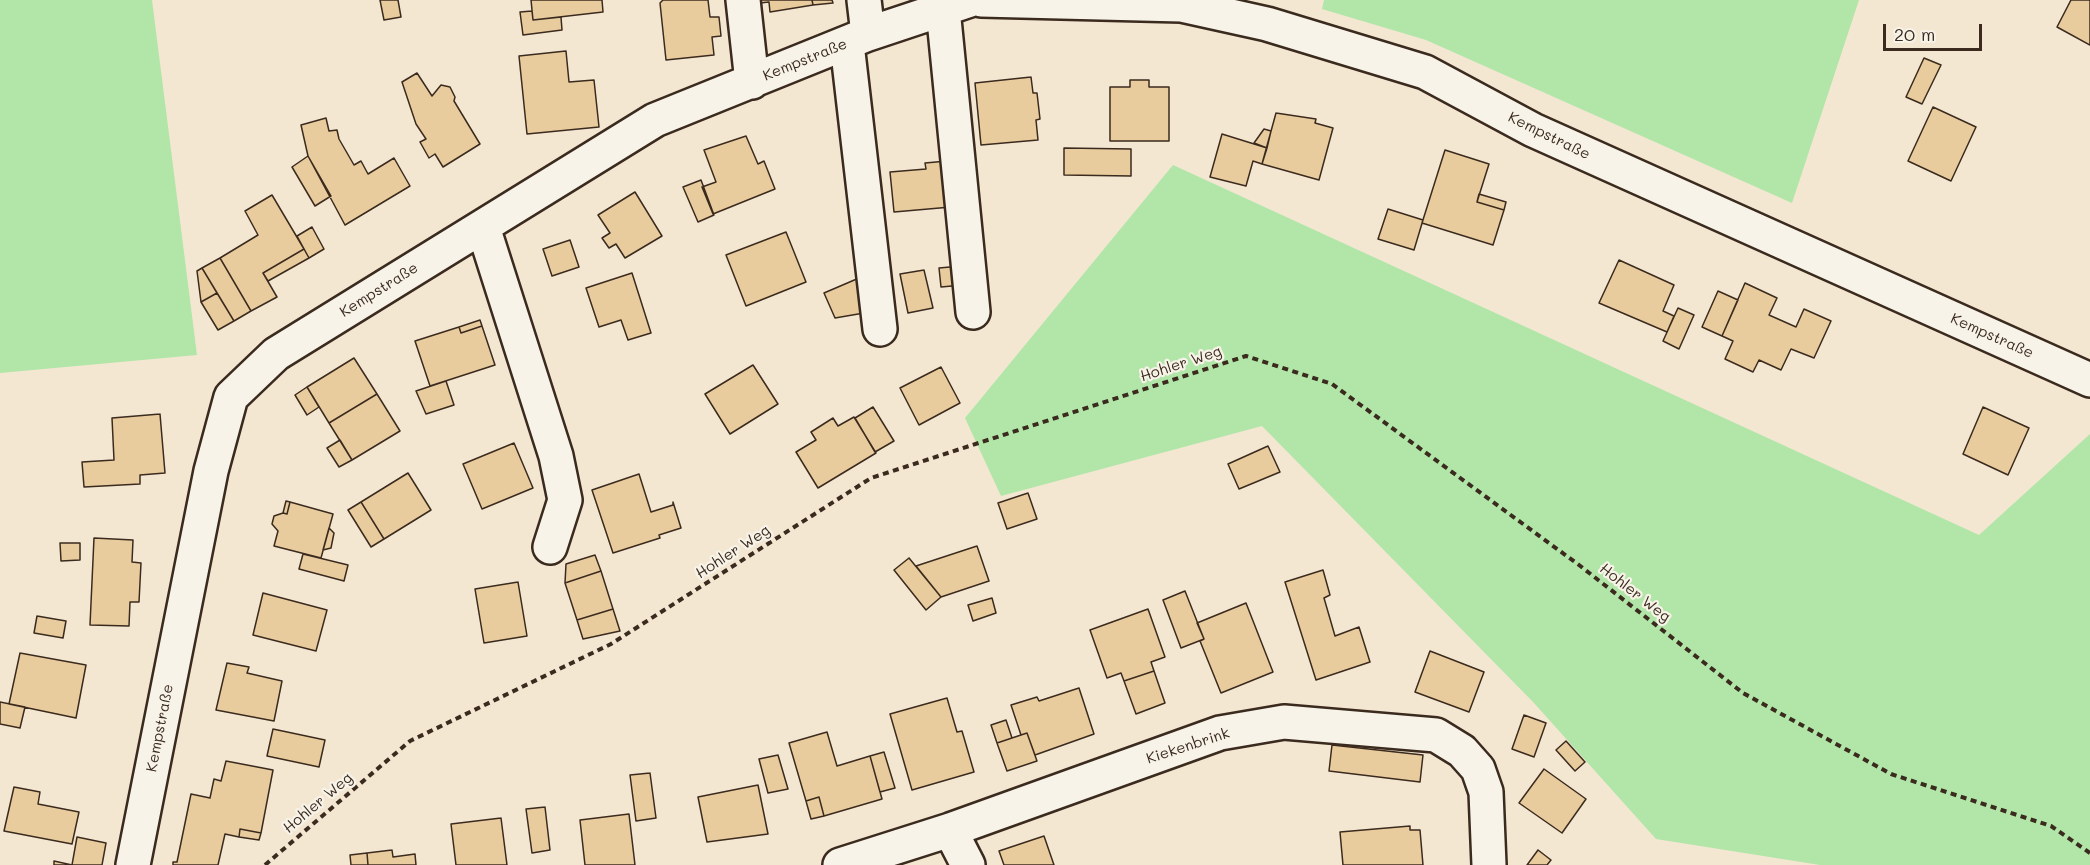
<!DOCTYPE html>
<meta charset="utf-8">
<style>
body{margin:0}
#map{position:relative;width:2090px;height:865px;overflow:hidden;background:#f3e7d2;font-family:Mali,sans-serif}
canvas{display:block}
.scale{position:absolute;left:1883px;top:24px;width:99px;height:27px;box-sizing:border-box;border:3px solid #3b2a1e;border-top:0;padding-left:8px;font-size:18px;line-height:21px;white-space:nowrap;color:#3b2a1e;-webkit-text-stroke:4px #f7f3e8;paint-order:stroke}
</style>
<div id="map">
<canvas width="2090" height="865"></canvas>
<div class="scale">20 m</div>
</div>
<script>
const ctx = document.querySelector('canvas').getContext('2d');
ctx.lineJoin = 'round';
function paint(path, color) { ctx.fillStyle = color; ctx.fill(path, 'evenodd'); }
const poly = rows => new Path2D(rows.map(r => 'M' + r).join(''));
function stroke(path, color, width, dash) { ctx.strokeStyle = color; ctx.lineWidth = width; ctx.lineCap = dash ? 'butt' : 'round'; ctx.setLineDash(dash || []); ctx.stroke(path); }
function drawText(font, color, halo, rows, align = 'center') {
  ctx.font = font + ' Mali,sans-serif'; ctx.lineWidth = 4.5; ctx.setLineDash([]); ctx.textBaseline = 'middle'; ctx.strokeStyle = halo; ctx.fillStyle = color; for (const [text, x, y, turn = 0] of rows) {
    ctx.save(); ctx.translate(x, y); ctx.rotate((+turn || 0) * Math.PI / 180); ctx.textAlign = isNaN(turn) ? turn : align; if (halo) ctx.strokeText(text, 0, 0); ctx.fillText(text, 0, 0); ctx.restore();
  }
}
const green = poly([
 [0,0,152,0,197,355,0,373],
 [1324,0,1859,0,1792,203,1426,40,1322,9],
 [1173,165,1979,535,2090,434,2090,865,1820,865,1656,839,1534,703,1262,426,1001,496,965,418]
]);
const building = poly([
 [380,0,398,0,401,17,384,20,380,0],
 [531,0,602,0,603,12,533,20,531,0],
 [663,0,708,0,710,17,719,17,721,36,712,37,714,55,666,60,660,3,663,0],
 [759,0,812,0,813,5,770,12,769,2,760,3,759,0],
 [812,0,832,0,833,3,813,5,812,0],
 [2071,0,2090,0,2090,45,2057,27,2071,0],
 [532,11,533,20,561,17,562,30,523,35,520,12,532,11],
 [566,51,569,82,594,80,599,127,527,134,519,56,566,51],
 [1924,58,1941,65,1922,104,1906,97,1924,58],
 [417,73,432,96,441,85,450,87,455,97,454,101,480,144,443,167,435,154,429,158,420,142,426,139,416,124,402,82,417,73],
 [1031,77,1033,93,1037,93,1040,119,1036,120,1038,140,981,145,975,83,1031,77],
 [1130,80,1149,80,1149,87,1169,87,1169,141,1110,141,1110,87,1130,87,1130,80],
 [1933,107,1976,127,1951,181,1908,161,1933,107],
 [1276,113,1316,119,1315,123,1333,128,1319,180,1262,164,1276,113],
 [326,118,329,131,337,130,339,139,354,165,361,161,368,174,394,158,410,186,345,225,308,156,301,125,326,118],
 [1264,129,1271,131,1267,148,1254,143,1264,129],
 [1222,134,1267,148,1262,164,1253,161,1246,186,1210,177,1222,134],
 [746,136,758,164,764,161,775,189,713,214,702,187,716,182,704,150,746,136],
 [1064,148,1131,149,1131,176,1064,175,1064,148],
 [1445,150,1489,164,1477,202,1504,210,1493,245,1422,223,1445,150],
 [308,156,331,196,315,206,292,167,308,156],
 [947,161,951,207,894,212,890,172,926,169,925,163,947,161],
 [701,180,714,215,698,222,683,187,701,180],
 [635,192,662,236,625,258,616,244,609,248,602,238,610,233,598,215,635,192],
 [1479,194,1506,202,1504,210,1477,202,1479,194],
 [272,195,304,249,263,273,277,297,251,311,220,258,258,235,245,211,272,195],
 [1388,209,1423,220,1414,250,1378,239,1388,209],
 [312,227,324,249,309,258,297,236,312,227],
 [786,232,806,282,746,306,726,255,786,232],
 [570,240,579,267,552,276,543,249,570,240],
 [304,249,309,258,268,281,263,273,304,249],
 [220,258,251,311,234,321,202,268,220,258],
 [1619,260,1674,285,1663,311,1674,316,1667,332,1599,303,1619,260],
 [961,266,963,285,941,287,939,268,961,266],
 [202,268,217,293,201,302,197,271,202,268],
 [924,270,933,308,908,313,900,274,924,270],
 [632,273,651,333,628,340,621,320,599,327,586,288,632,273],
 [859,278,864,313,835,318,824,293,859,278],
 [1745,283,1777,298,1769,315,1796,327,1804,309,1831,321,1814,358,1791,349,1781,370,1759,360,1753,372,1725,359,1733,341,1722,336,1745,283],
 [1718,291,1738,300,1722,336,1702,327,1718,291],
 [217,293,234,321,218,330,201,302,217,293],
 [1678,308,1694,315,1679,349,1663,341,1678,308],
 [480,320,482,326,461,333,459,327,480,320],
 [482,326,495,365,430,386,415,341,459,327,461,333,482,326],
 [354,358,377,394,329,423,307,387,354,358],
 [753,365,778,404,730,434,705,394,753,365],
 [941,367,960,403,919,425,900,388,941,367],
 [446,381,454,405,426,414,416,391,446,381],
 [307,387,319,407,307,415,295,395,307,387],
 [377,394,400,431,352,460,329,423,377,394],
 [873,407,894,441,875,452,855,418,873,407],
 [1983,407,2029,428,2008,475,1963,454,1983,407],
 [160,414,165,473,140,475,140,484,84,487,82,462,114,460,112,418,160,414],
 [854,417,876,453,818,488,796,452,816,440,811,432,833,418,838,426,854,417],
 [340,440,352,460,339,467,327,448,340,440],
 [514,443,533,488,482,509,463,464,514,443],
 [1268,446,1280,472,1239,489,1228,464,1268,446],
 [408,473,431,510,384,539,361,502,408,473],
 [639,474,651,512,673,505,673,502,681,528,659,535,660,538,613,553,592,490,639,474],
 [1028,493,1037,519,1007,529,998,503,1028,493],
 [286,501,290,502,287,514,283,513,286,501],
 [290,502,333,514,321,558,274,546,278,531,272,524,274,516,283,513,287,514,290,502],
 [361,502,384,539,371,547,348,510,361,502],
 [329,528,334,533,331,548,323,550,329,528],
 [94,538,133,540,132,562,141,563,139,602,130,602,129,626,90,625,94,538],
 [60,543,80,543,80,560,61,561,60,543],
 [977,546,989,581,941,597,916,566,977,546],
 [303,554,348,565,344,581,299,569,303,554],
 [595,555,601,571,565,583,566,564,595,555],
 [909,558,941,597,926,610,894,570,909,558],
 [1323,570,1330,595,1324,598,1335,636,1359,627,1370,662,1316,680,1285,582,1323,570],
 [601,571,613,609,577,620,565,583,601,571],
 [518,582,527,636,484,643,475,589,518,582],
 [1185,591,1204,639,1181,648,1163,600,1185,591],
 [263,593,327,610,316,651,253,635,263,593],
 [992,598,996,613,973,621,968,605,992,598],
 [1246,603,1273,672,1221,693,1200,641,1204,639,1197,623,1246,603],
 [613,609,620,631,583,639,577,620,613,609],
 [1148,609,1165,657,1151,662,1154,671,1124,681,1121,673,1107,678,1090,630,1148,609],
 [37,616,66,621,63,638,34,633,37,616],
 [1430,651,1484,672,1469,712,1415,692,1430,651],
 [20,653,86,665,76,718,9,704,20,653],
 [227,663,249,667,247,673,282,681,274,721,216,710,227,663],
 [1154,671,1165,703,1136,714,1124,681,1154,671],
 [1079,688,1094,734,1035,755,1027,733,1021,735,1011,705,1037,697,1039,701,1079,688],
 [947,698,957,732,962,731,974,772,912,790,890,714,947,698],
 [0,702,25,707,20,728,0,724,0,702],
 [1524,715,1546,723,1534,757,1512,749,1524,715],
 [1006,720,1012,738,997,743,991,725,1006,720],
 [273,729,325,740,319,767,267,756,273,729],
 [827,732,837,766,870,756,882,799,824,816,819,797,806,801,789,743,827,732],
 [1027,733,1037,761,1007,771,997,743,1027,733],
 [1566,741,1585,762,1575,771,1556,750,1566,741],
 [1332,745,1423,755,1420,782,1329,771,1332,745],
 [884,752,895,788,880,792,870,756,884,752],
 [778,755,788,789,768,793,759,759,778,755],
 [226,761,273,770,261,833,240,829,239,837,225,834,218,865,173,865,173,862,177,862,191,794,210,798,214,779,221,781,226,761],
 [1544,769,1586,799,1562,833,1519,803,1544,769],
 [650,773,656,818,636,821,630,775,650,773],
 [758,785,768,834,707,842,698,797,758,785],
 [14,787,40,792,38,804,79,812,72,844,4,831,14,787],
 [819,797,824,816,811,819,806,801,819,797],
 [545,807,550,850,532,853,526,809,545,807],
 [629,814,635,865,585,865,580,820,629,814],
 [501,818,507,865,456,865,451,824,501,818],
 [1410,826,1410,830,1420,830,1423,865,1343,865,1340,832,1410,826],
 [240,829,261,833,259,840,239,837,240,829],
 [1044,836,1054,865,1004,865,999,851,1044,836],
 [77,837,106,843,102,865,54,865,54,861,72,865,77,837],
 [392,850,393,857,415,854,416,865,368,865,367,853,392,850],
 [1538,850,1551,860,1547,865,1527,865,1538,850],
 [367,853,368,865,351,865,350,855,367,853]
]);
const path = poly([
 [265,865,410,741,611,644,871,478,1246,356,1332,384,1579,565,1743,693,1891,774,2051,826,2090,853]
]);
const minor = poly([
 [743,0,752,82],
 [864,0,868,34],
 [981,0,1181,5,1267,24,1425,72,1533,130,2090,380],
 [943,9,973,312],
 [847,44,880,329],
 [483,227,556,456,565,500,550,547],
 [950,830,968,865],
 [133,865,211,471,231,397,276,354,655,120,868,34,970,0],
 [840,865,950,830,1220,733,1284,722,1436,735,1462,751,1478,769,1486,792,1489,865]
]);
const streetNames = [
 ["Kempstraße",805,60,-22],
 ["Kempstraße",1549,136,26],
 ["Kempstraße",379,290,-32],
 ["Kempstraße",1992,336,24],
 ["Hohler Weg",1181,364,-18],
 ["Hohler Weg",733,552,-33],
 ["Hohler Weg",1635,593,38],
 ["Kempstraße",160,728,-79],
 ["Kiekenbrink",1188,746,-18],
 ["Hohler Weg",318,803,-40]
];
paint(green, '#b1e6a8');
paint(building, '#e9cc9d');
stroke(building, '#3b2a1e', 1.5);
stroke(minor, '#3b2a1e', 38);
stroke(path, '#3b2a1e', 4, [6, 4.5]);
stroke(minor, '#f7f3e8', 33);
drawText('15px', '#3b2a1e', '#f7f3e8', streetNames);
</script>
